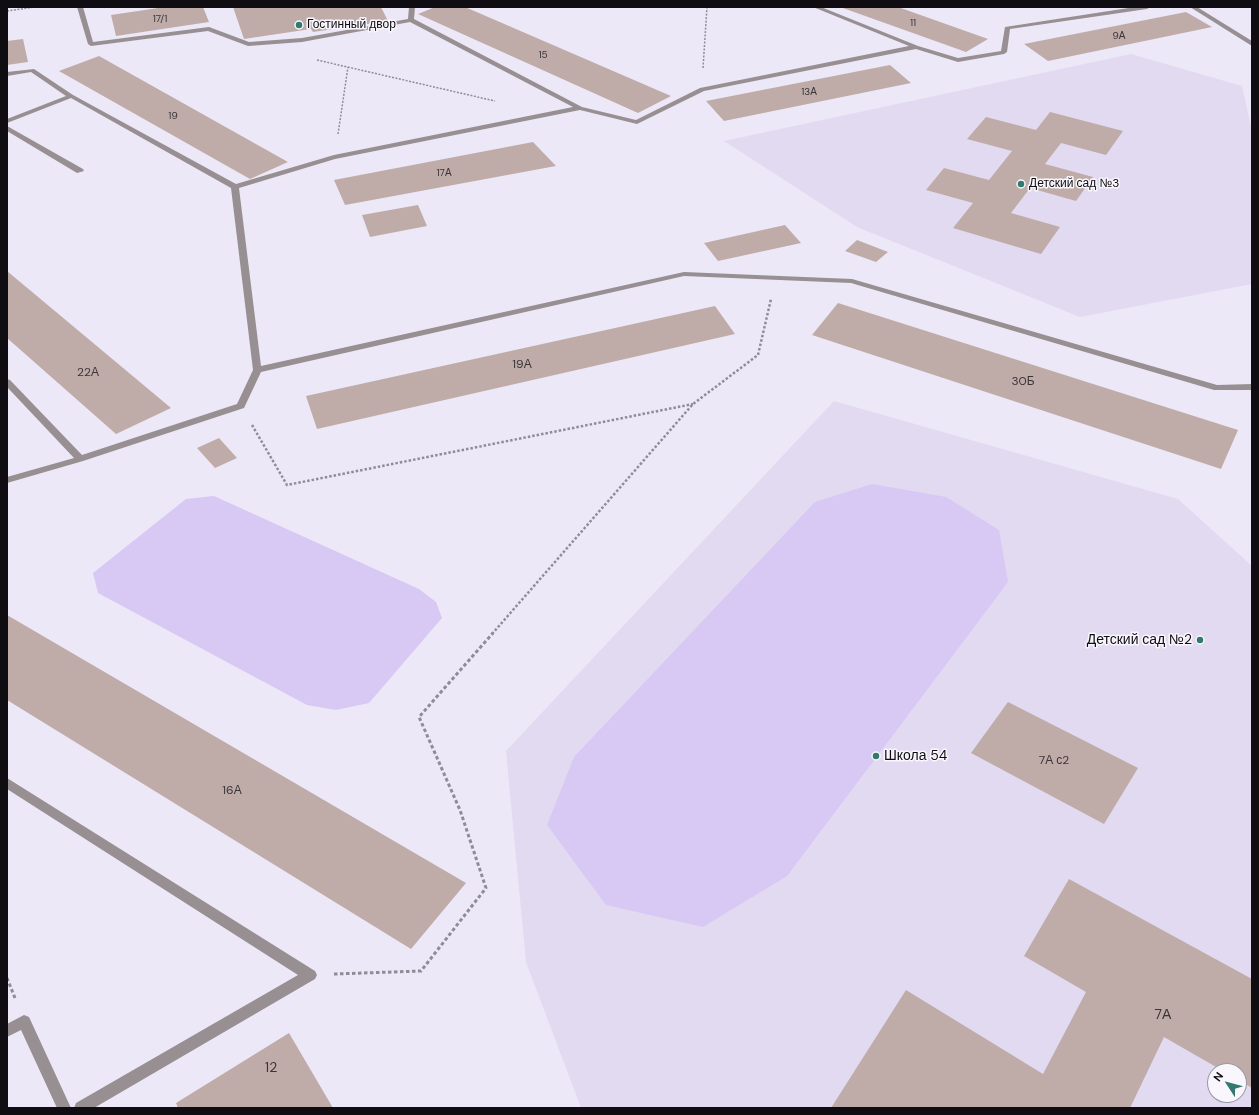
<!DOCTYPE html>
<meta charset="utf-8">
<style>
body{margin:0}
#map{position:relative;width:1259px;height:1115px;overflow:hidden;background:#ede8f7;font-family:"DM Sans",sans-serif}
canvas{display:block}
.frame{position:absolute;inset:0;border:8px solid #0f0d12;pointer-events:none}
.north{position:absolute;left:1207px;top:1063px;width:40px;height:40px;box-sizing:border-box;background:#f9f7fd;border:1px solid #9b999f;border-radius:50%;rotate:306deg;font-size:11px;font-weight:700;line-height:16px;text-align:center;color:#0f0d12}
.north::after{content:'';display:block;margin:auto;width:14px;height:18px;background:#33796f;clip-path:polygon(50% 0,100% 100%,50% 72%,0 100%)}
</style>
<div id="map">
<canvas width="1259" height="1115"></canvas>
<div class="frame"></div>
<div class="north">N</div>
</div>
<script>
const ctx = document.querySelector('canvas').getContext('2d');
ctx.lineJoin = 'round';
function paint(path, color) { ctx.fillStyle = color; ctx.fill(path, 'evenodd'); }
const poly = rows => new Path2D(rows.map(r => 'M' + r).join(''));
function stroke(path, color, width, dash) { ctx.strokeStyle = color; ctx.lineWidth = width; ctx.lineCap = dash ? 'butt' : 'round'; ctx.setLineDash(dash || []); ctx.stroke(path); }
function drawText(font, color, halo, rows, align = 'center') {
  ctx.font = font + ' "DM Sans",sans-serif'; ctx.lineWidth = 3; ctx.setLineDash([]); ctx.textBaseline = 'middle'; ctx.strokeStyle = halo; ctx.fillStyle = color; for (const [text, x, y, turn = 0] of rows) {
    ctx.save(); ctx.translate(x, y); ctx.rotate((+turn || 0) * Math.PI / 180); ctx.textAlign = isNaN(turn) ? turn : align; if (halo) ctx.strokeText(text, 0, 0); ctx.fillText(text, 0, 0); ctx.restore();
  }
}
const built = poly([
 [1131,54,1242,86,1252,131,1252,284,1080,317,857,227,724,141],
 [834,401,1178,499,1252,566,1252,1108,581,1108,526,962,506,751],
 [1215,1071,1239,1071,1239,1095,1215,1095]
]);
const green = poly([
 [872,484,946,497,999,530,1008,582,787,876,703,927,606,905,547,825,574,757,815,502],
 [214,496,419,589,436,602,442,618,369,703,336,710,307,705,98,593,93,573,186,499]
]);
const building = poly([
 [165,7,203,7,209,22,116,36,111,15],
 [233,7,381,7,388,21,313,32,311,29,244,39],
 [435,7,465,7,671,96,638,113,418,14],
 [840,7,898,7,988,39,966,52],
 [1186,12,1212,27,1048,61,1024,44],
 [23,39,28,62,7,65,7,41],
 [99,56,288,162,250,179,59,71],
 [890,65,911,83,724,121,706,101],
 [1050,112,1123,131,1106,155,1061,143,1045,164,1093,177,1076,201,1030,188,1011,213,1060,227,1041,254,953,228,973,203,926,190,944,168,989,180,1012,151,967,139,986,117,1036,130],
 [533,142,556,166,345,205,334,180],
 [418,205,427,226,370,237,362,215],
 [785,225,801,243,718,261,704,243],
 [857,240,888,252,876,262,845,251],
 [7,271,171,408,116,434,7,338],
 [838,303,1238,430,1221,469,812,335],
 [715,306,735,334,317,429,306,396],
 [219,438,237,458,215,468,197,448],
 [7,615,466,883,411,949,7,700],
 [1008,702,1138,768,1104,824,971,753],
 [1069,879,1252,979,1252,1088,1239,1080,1239,1071,1223,1071,1164,1037,1130,1108,831,1108,906,990,1043,1074,1086,992,1024,956],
 [289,1033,333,1108,178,1108,176,1103]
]);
const pathFar2 = poly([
 [7,11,35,7],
 [317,60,495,101],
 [703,68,707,7],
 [338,134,348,67]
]);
const pathFar1 = poly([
 [252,425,287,485,693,404],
 [492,634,693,404,758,355,771,299]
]);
const path = poly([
 [334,974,421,971,486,888,460,810,419,717,493,633],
 [7,978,15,998]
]);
const service = poly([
 [77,7,83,7,93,42,209,27,249,42,302,38,408,19,409,7,415,7,414,19,582,107,636,120,700,88,909,46,813,7,821,7,918,46,958,58,1001,51,1005,27,1135,7,1150,7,1147,9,1010,29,1007,52,1004,54,958,62,916,49,704,91,637,124,580,110,335,159,239,188,261,366,684,272,852,279,1217,385,1252,384,1252,390,1214,390,851,283,684,276,261,372,244,408,83,461,7,483,7,477,74,458,7,387,7,379,10,380,82,455,237,404,253,370,231,188,71,98,7,123,7,119,66,96,31,72,7,76,7,72,34,69,73,95,236,184,334,155,573,107,410,22,302,42,248,46,208,31,91,46,88,44,77,7],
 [1190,7,1197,7,1252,41,1252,46,1190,7],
 [7,126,83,169,84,171,77,173,7,131,7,126],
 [7,778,315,971,317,975,315,979,94,1108,74,1108,76,1103,298,975,7,789,7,778],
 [24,1015,29,1017,71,1108,57,1108,21,1030,7,1037,7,1024,24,1015]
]);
const markers = [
 [299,25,4,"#33796f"],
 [1021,184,4,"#33796f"],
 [1200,640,4,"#33796f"],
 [876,756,4,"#33796f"]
];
const farNumbernames = [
 ["17/1",160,19],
 ["11",913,23],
 ["9А",1119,36],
 ["15",543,55],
 ["13А",809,92],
 ["19",173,116],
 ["17А",444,173]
];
const farPoinames = [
 ["Гостинный двор",307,25],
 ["Детский сад №3",1029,184]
];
const numberNames = [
 ["19А",522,365],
 ["22А",88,373],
 ["30Б",1023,382],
 ["7А с2",1054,761],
 ["16А",232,791]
];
const poiNames = [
 ["Детский сад №2",1192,640],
 ["Школа 54",884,756,"left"]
];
const nearNumbernames = [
 ["7А",1163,1015],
 ["12",271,1068]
];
paint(built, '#e2daf1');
paint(green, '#d8c8f4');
paint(building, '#bfaca9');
stroke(pathFar2, '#8f8c96', 1.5, [2, 1.5]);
stroke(pathFar1, '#8f8c96', 2.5, [2.5, 2]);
stroke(path, '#8f8c96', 3, [3.5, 2.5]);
paint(service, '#978f91');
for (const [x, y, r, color] of markers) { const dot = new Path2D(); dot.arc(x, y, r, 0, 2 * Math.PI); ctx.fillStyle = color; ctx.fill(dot); stroke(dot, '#f9f7fd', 1.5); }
drawText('10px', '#3b3538', null, farNumbernames);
drawText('12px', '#0f0d12', '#f9f7fd', farPoinames, 'left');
drawText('12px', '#3b3538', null, numberNames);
drawText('14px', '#0f0d12', '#f9f7fd', poiNames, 'right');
drawText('14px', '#3b3538', null, nearNumbernames);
</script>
